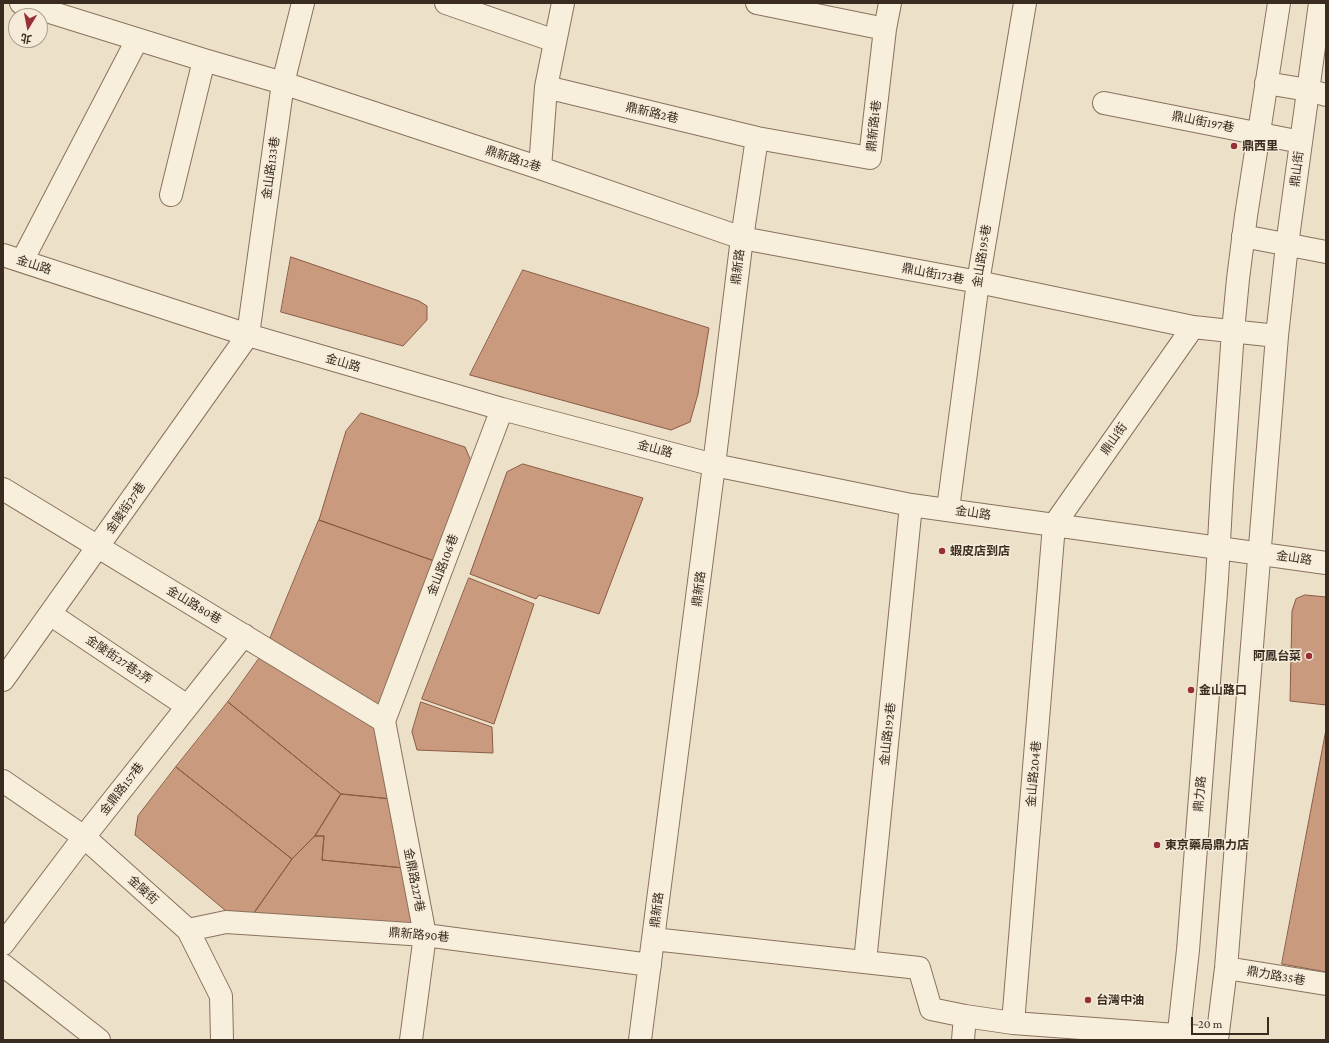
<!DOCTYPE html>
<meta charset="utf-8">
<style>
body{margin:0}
#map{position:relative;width:1329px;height:1043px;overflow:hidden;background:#ede0c8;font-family:"Crimson Pro","Noto Sans TC",serif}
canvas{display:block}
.frame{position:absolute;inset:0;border:4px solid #3a2b21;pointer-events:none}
.north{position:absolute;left:8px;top:8px;width:40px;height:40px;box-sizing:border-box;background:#f5ebd8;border:1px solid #aa9e8f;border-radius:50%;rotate:190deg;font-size:11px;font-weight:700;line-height:16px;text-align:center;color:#3a2b21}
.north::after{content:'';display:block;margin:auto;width:14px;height:18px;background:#972f36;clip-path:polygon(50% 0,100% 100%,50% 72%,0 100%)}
.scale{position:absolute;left:1191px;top:1017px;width:78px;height:18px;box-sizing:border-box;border:2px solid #3a2b21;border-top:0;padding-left:5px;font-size:12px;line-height:14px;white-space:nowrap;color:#3a2b21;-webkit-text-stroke:3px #f5ebd8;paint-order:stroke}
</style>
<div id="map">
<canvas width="1329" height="1043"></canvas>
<div class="frame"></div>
<div class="north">北</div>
<div class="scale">20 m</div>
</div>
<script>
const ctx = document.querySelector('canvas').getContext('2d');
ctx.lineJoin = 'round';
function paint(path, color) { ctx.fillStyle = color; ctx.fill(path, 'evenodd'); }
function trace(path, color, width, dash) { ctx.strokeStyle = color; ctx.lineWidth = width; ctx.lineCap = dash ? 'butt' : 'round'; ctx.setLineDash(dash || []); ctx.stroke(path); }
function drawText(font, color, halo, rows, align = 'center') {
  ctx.font = font + ' "Crimson Pro","Noto Sans TC",serif'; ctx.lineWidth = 3; ctx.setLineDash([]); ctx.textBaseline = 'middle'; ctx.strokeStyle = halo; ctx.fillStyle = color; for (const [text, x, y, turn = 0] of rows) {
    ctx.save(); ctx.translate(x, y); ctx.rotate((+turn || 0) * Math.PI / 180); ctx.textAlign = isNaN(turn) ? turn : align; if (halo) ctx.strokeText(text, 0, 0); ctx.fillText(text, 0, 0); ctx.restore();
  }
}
const building = new Path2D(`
 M291,257L419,301L427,306V320L403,346L281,312Z
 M523,270L709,328L698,394L690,422L671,430L470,375Z
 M361,413L465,447L474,468L437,562L319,520L346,431Z
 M523,464L643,498L599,614L539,595L536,599L470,574L507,472Z
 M319,520L437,562L390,689L378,705L270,639Z
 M469,578L534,604L494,724L422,699Z
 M1305,595L1326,597V705L1290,701L1292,611L1296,599Z
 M261,656L380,730L392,799L341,794L228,702Z
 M228,702L341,794L315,836L292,859L176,767Z
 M421,702L492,727L493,753L417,750L412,732Z
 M1326,730V972L1282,964Z
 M176,767L292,859L251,917L226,911L135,835L138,816Z
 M341,794L392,799L404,868L322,860L324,836H315Z
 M315,836H324L322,860L404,868L415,918L406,927L251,917L292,859Z`);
const minor = new Path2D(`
 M21,3L204,60L283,83L540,168L742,238L978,282L1193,327
 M446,3L555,41
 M757,3L885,29
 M1266,83L1308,90L1326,95
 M546,87L757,138L870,158L885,29L890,3
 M1104,103L1301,142
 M540,168L546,87L563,3
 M171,195L204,60
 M1243,236L1326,252
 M3,255L248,335L502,409L714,465L911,505L1326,563
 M22,261L137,40
 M3,489L384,721
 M948,509L978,282L1025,3
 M50,614L187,706
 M3,680L248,335L283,83L303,3
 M384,721L502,409
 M384,721L425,935L411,1040
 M3,781L84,837L188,930L221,996L222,1040
 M188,930L226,922L425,935L650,965
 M653,939L919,968L931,1009L965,1016L1013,1023L1217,1038
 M3,944L84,837L244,635
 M865,962L911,505
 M3,965L99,1040
 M1226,968L1326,984
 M1013,1023L1054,525L1193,327L1277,336
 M640,1040L714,465L742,238L757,138
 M963,1040L965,1016
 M1178,1040L1188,950L1217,579L1222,487L1233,331L1238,279L1246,216L1279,3
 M1217,1040L1226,968L1277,336L1287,245L1320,3`);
const markers = [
 [1234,146,4,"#972f36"],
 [942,551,4,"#972f36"],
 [1309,656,4,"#972f36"],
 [1191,690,4,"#972f36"],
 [1157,845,4,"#972f36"],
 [1088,1000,4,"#972f36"]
];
const streetNames = [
 ["鼎新路2巷",652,113,13],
 ["鼎山街197巷",1203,122,11],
 ["鼎新路1巷",874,126,-84],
 ["鼎新路12巷",513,159,18],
 ["金山路133巷",271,168,-82],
 ["鼎山街",1297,169,-83],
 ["金山路195巷",982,256,-81],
 ["金山路",34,265,18],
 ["鼎新路",738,267,-83],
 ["鼎山街173巷",933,274,11],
 ["金山路",343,363,16],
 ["鼎山街",1114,439,-55],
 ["金山路",655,449,15],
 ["金陵街27巷",126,508,-55],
 ["金山路",973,513,8],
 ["金山路",1294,558,8],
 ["金山路106巷",443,565,-69],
 ["鼎新路",699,589,-83],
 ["金山路80巷",194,605,31],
 ["金陵街27巷2弄",119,660,34],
 ["金山路192巷",888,734,-84],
 ["金山路204巷",1034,774,-85],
 ["金鼎路157巷",122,789,-52],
 ["鼎力路",1200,794,-85],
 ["金鼎路227巷",414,880,79],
 ["金陵街",143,890,42],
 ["鼎新路",657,910,-83],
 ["鼎新路90巷",419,935,5],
 ["鼎力路35巷",1276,976,10]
];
const poiNames = [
 ["鼎西里",1242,146],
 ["蝦皮店到店",950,551],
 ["阿鳳台菜",1301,656,"right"],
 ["金山路口",1199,690],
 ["東京藥局鼎力店",1165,845],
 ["台灣中油",1096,1000]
];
paint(building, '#ca9a7f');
trace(building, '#885b44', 1);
trace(minor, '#89725d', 24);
trace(minor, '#f8eedc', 22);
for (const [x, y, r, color] of markers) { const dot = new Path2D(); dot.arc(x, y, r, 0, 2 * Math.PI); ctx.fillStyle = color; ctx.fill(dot); trace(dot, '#f5ebd8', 1.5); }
drawText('12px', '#3a2b21', '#f5ebd8', streetNames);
drawText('bold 12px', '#3a2b21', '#f5ebd8', poiNames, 'left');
</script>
